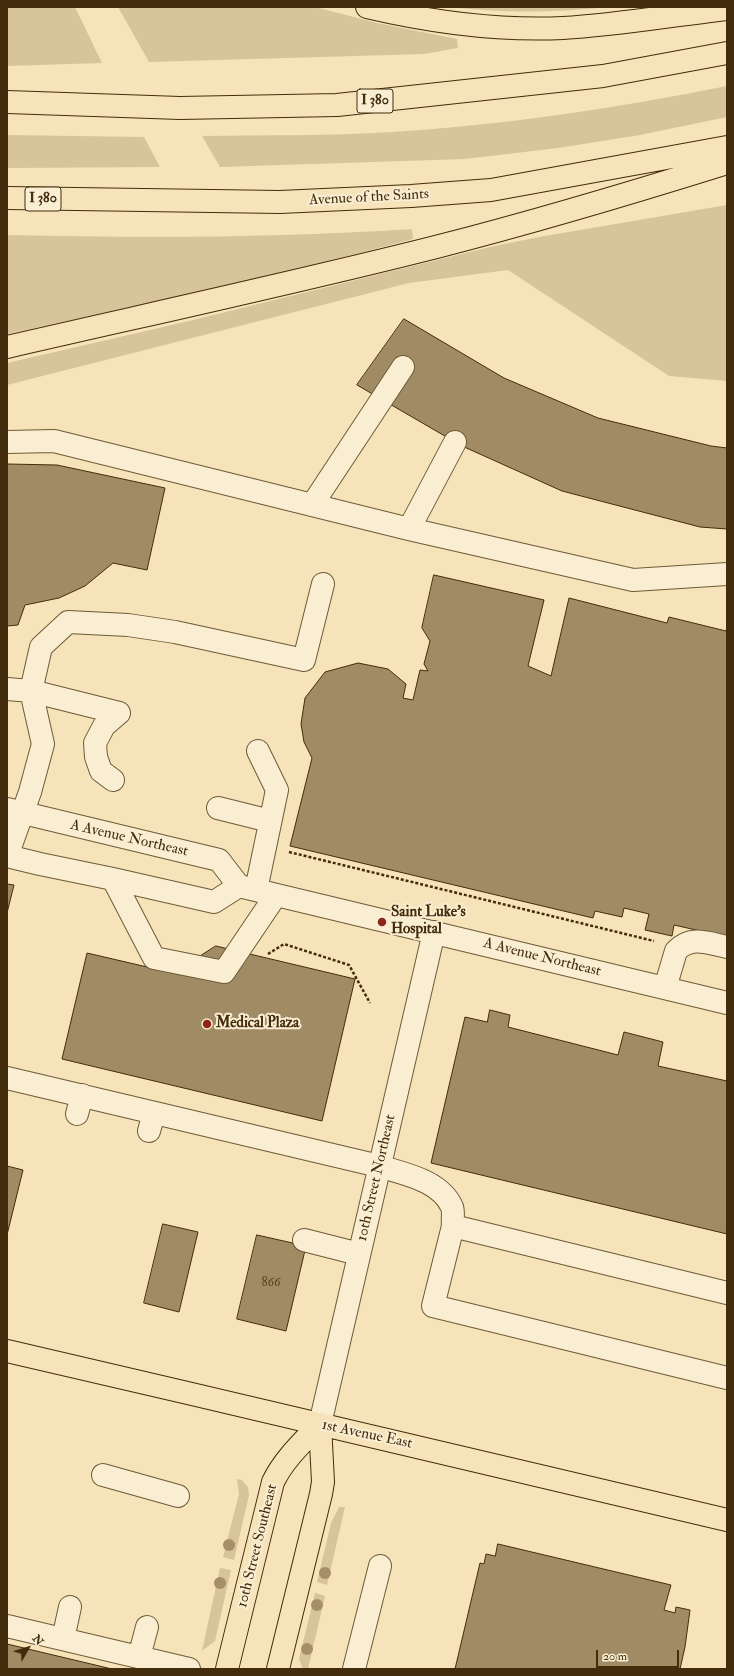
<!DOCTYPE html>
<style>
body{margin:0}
#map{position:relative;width:734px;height:1676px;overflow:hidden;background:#f6e3b9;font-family:"IM FELL Double Pica",serif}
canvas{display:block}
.frame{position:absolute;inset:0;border:8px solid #422c0b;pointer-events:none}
.north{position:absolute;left:8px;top:1628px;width:40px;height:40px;-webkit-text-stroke:3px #f9edd2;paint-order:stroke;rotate:51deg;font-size:11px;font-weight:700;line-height:16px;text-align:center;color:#422c0b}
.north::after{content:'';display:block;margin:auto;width:14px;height:18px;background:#422c0b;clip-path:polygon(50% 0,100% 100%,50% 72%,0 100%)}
.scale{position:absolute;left:596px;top:1650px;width:83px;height:18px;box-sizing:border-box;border:2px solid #422c0b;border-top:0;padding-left:5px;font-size:12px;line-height:14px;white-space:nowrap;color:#422c0b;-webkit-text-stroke:3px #f9edd2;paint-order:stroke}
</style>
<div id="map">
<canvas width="734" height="1676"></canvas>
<div class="frame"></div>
<div class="north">N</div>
<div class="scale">20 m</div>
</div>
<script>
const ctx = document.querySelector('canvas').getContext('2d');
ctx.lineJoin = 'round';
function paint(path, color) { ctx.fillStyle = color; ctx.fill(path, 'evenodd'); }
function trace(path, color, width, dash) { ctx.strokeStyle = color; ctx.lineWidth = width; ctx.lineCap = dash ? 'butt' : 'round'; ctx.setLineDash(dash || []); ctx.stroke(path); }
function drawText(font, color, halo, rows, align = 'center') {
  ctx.font = font + ' "IM FELL Double Pica",serif'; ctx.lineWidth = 4; ctx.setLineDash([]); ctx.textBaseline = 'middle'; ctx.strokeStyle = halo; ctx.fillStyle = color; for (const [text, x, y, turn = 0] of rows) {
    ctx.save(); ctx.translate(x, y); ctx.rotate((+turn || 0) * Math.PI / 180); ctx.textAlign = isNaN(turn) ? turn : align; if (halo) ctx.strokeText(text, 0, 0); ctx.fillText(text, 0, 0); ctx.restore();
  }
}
const green = new Path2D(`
 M7,7H75L102,63L7,66Z
 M118,7H315L377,23L457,39L458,48L424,54L149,62Z
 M450,7H607C554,13 502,13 450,7Z
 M727,86V117L640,135L558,148L465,159L220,167L202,136C265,135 329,136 392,132C503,125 618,108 727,86Z
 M7,135L144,137L160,167L7,168Z
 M727,205V381L669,376L508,270L409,283L7,385V363L189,321L490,247L539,237Z
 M412,229L413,239C279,275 143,305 7,334V235C142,238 277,238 412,229Z
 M237,1479L242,1480L248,1487L249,1495L234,1560L223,1557L239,1494Z
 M339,1507H345L327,1585L317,1582L331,1523Z
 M220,1568L231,1570L215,1641L202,1651Z
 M315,1593L325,1596L308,1669H303L299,1659Z`);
const building = new Path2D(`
 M404,319L504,378L598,418L711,446L727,448V529L700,527L562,491L462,446L357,385Z
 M7,464L57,465L165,488L147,570L113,563L85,586L59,598L25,605L18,625L7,626Z
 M434,575L544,600L528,666L551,676L569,598L667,623L669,617L726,631L727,627V937L674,925L672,936L645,930L649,914L624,908L622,917L595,911L593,918L290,846L312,758L304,742L301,724L305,698L325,672L358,663L388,669L406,684L403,698L413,700L420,670L428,671L424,664L430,641L422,628Z
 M7,884L14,885L7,913Z
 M216,946L355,979L322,1121L62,1059L87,953L173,973Z
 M490,1010L510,1015L508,1027L618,1055L624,1032L663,1042L658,1066L727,1081V1234L431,1163L465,1017L487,1022Z
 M7,1166L23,1170L7,1235Z
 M163,1224L198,1232L179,1312L144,1303Z
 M257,1235L306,1246L286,1331L237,1319Z
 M498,1544L671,1585L664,1610L675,1613L676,1607L690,1610L685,1647L680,1669H455L480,1563L484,1564L486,1554L495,1556Z
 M7,1644L112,1669H7Z`);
const path = new Path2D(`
 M289,852L654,941
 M268,954L284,944L349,965L370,1003`);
const minor = new Path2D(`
 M7,442L54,441L409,529L633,580L727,574
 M312,505L403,367
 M409,529L455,442
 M7,689L31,691L119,713
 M113,780L101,771L96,757L95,743L104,726L119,713
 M218,808L270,821
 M7,809L219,860L239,886L727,1003
 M7,856L30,792L43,744L31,691L41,647L68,622L128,625L175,632L304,660L323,584
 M7,856L40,864L113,879L214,902L239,886
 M113,879L154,958L224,972L276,895
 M256,890L277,790L258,751
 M665,988L676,951C691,935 708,943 727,947
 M7,1078L379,1166C404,1174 440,1180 452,1207C454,1212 452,1220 453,1226
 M77,1114L82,1095
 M149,1131L154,1113
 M304,1240L359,1254
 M727,1293L453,1226L433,1306L727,1378
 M320,1424L434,932
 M103,1475L178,1496
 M7,1626L189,1669
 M63,1639L70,1607
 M139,1657L147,1627
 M354,1669L380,1566`);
const major = new Path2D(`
 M7,1351C247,1407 487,1462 727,1520
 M227,1669L273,1482C284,1459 303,1442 320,1424
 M278,1669L321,1494L323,1482L320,1424`);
const highway = new Path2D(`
 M367,7C431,22 497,31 563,28C618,25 673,15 727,9
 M7,102L180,108L337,105L603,76L727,53
 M7,198L280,202L411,196L491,190L727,147
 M7,347C150,314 294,283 436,247C534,222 631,193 727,163`);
const trees = [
 [229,1545],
 [325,1573],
 [220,1583],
 [317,1605],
 [307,1649]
];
const markers = [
 [382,922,5,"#8f2418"],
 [207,1024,5,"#8f2418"]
];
const numberNames = [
 ["866",271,1283]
];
const shields = [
 [375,101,36],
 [43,199,36]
];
const shieldNames = [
 ["I 380",375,101],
 ["I 380",43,199]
];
const streetNames = [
 ["Avenue of the Saints",369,198,-3],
 ["A Avenue Northeast",129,839,13],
 ["A Avenue Northeast",542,958,14],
 ["10th Street Northeast",377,1178,-77],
 ["1st Avenue East",367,1435,12],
 ["10th Street Southeast",258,1546,-76]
];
const poiNames = [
 ["Saint Luke's",391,913],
 ["Hospital",391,930],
 ["Medical Plaza",216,1024]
];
paint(green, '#d7c49b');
paint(building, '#a08b65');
trace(building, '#422c0b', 1);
trace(minor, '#6f5a36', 24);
trace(major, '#422c0b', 24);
trace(highway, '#422c0b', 24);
trace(path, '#422c0b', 2.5, [3, 2]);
trace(minor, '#f9edd2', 22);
trace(major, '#f6e3b9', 22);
trace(highway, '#f6e3b9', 22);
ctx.fillStyle = '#a48f69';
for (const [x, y] of trees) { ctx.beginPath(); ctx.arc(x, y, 6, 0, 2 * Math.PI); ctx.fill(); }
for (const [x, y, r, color] of markers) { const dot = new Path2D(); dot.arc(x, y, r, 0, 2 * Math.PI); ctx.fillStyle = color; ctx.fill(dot); trace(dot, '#f9edd2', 1.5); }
drawText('13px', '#5a4422', null, numberNames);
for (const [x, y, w] of shields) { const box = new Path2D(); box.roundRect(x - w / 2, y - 12, w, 24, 3); ctx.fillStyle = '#f9edd2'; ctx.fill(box); trace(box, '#422c0b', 1); }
drawText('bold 14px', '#422c0b', null, shieldNames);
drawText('15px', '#422c0b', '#f9edd2', streetNames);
drawText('bold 15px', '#422c0b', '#f9edd2', poiNames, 'left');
</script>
